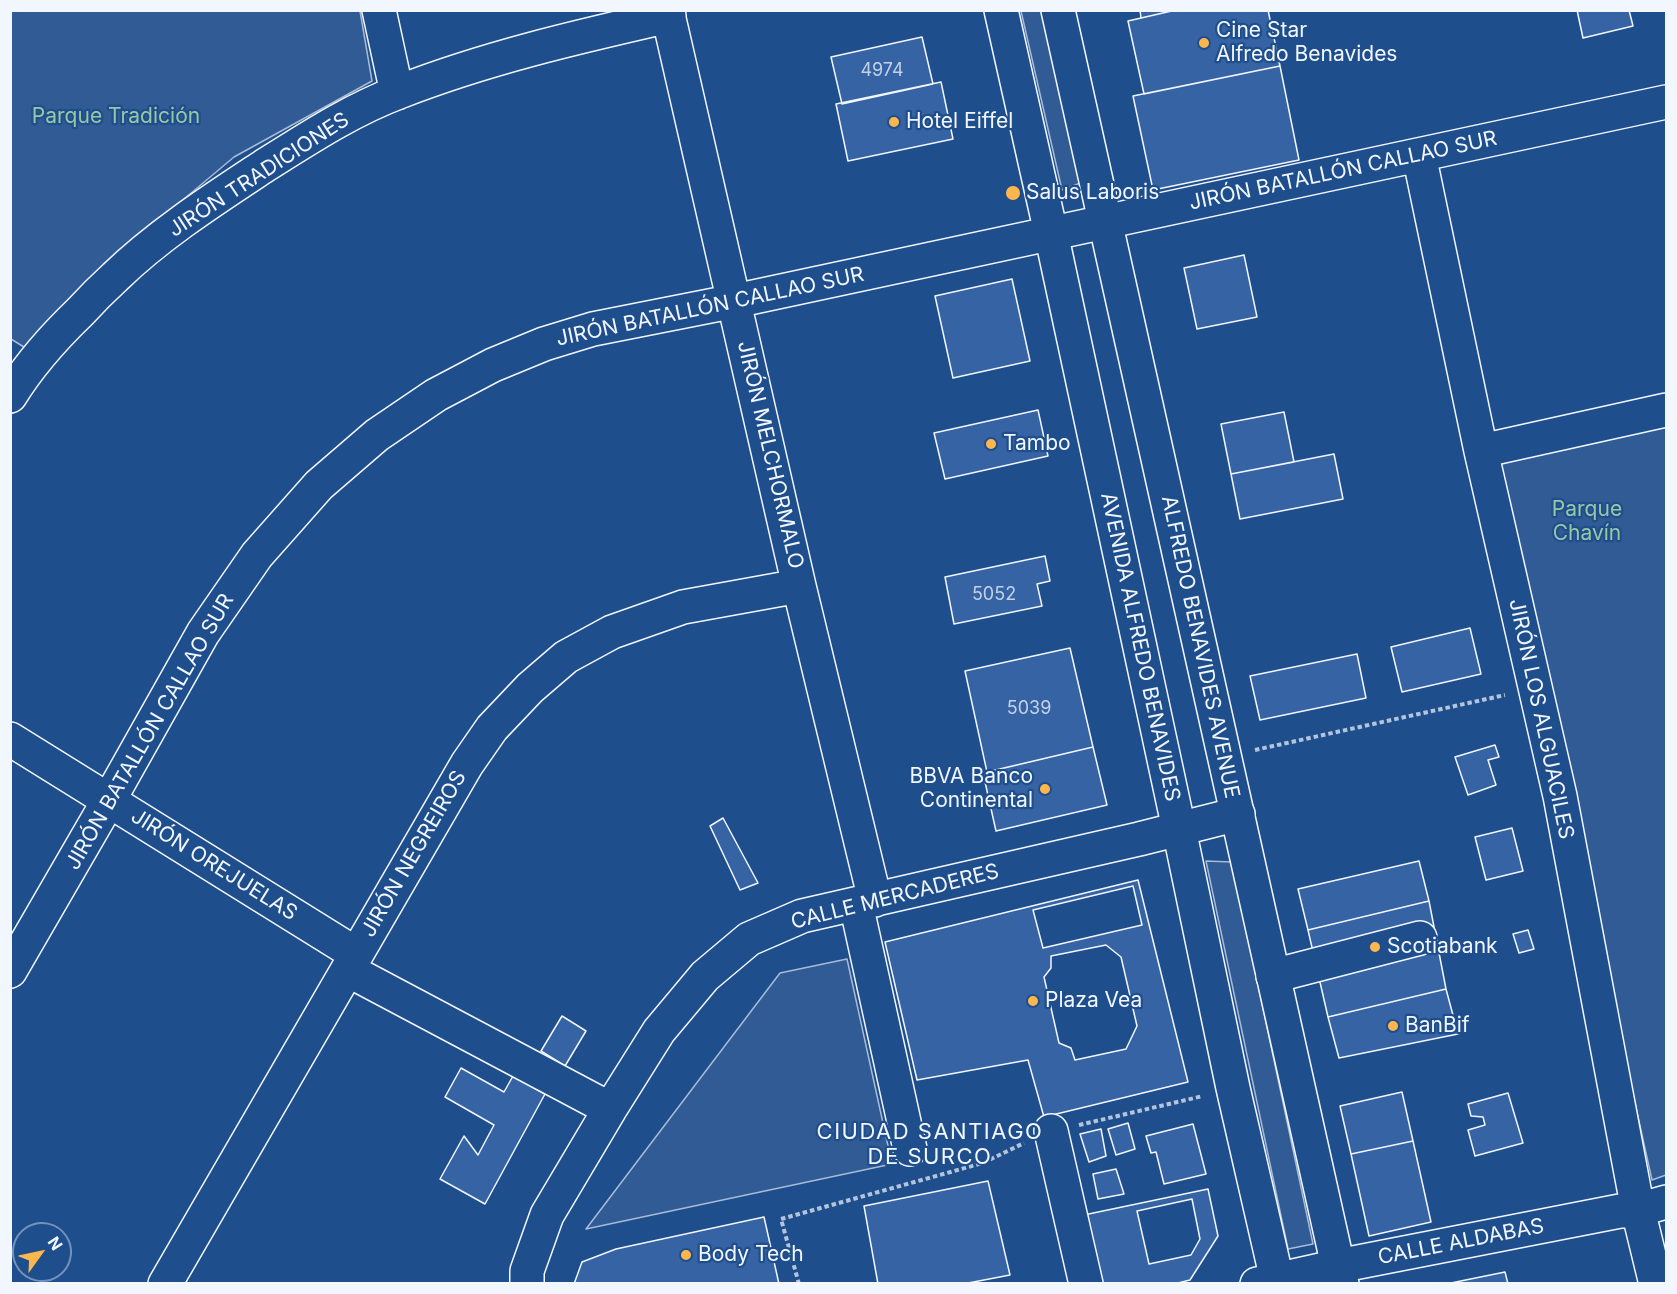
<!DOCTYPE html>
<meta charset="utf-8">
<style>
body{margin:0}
#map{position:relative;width:1677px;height:1294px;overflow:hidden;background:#1f4e8c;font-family:Inter,sans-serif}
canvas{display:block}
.frame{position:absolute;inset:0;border:12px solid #f2f6ff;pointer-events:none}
.north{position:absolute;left:12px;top:1222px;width:60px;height:60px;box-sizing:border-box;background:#1f4e8c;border:2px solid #7391ba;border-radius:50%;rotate:57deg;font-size:16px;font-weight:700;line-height:24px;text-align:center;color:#f2f6ff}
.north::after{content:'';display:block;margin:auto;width:21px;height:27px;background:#ffb74d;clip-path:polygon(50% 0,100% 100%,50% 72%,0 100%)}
</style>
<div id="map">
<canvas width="1677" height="1294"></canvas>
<div class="frame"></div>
<div class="north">N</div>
</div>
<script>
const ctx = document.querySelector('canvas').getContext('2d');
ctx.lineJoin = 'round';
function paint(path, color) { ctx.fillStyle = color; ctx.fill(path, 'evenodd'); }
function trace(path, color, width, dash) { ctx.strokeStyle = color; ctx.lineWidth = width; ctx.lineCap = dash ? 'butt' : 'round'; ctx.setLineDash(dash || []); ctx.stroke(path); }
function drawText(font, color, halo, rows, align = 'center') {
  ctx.font = font + ' Inter,sans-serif'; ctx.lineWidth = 4.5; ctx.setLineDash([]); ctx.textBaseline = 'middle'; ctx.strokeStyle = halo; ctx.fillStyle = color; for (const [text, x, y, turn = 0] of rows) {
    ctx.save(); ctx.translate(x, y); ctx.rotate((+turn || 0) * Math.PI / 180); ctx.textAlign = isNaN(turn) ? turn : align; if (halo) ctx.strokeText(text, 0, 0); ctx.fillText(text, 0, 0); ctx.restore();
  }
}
const built = new Path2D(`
 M11,11H360L372,81L234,157L121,252L32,352L11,339Z
 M1021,11H1045L1083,182L1062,190Z
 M1666,423V1175L1652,1180L1493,463Z
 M1206,861L1232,862L1313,1244L1288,1249Z
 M847,959L892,1164L586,1229L780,973Z`);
const building = new Path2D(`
 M1140,10H1176L1141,18Z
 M1176,10H1268L1280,66L1144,94L1128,21Z
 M1577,10H1629L1633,26L1583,38Z
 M922,37L933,84L842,104L831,57Z
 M1280,66L1299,160L1153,190L1133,96Z
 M941,82L953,139L848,161L836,104Z
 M1244,255L1257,317L1197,329L1184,268Z
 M1012,279L1030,361L953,378L935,296Z
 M1038,410L1048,456L945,479L934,433Z
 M1284,412L1294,462L1231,474L1221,424Z
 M1334,454L1343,499L1240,519L1231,474Z
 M1045,556L1050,581L1037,584L1042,606L954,624L945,577Z
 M1470,628L1481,674L1402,692L1391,647Z
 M1070,648L1093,747L987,772L965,671Z
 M1357,654L1366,698L1260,720L1250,676Z
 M1495,745L1499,757L1488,760L1496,785L1468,795L1455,757Z
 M1093,747L1107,805L996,831L983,773Z
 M723,818L758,883L740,890L710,826Z
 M1512,828L1523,871L1486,880L1475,837Z
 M1419,861L1429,901L1308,930L1298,889Z
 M1138,880L1188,1082L1044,1117L1028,1060L917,1080L885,942Z
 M1133,886L1142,925L1043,948L1033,910Z
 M1429,901L1446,989L1328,1017L1308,930Z
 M1528,930L1534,949L1519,953L1513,934Z
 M1106,945L1121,957L1137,1026L1126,1049L1075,1060L1071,1048L1059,1043L1044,977L1051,968V956Z
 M1446,989L1458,1034L1339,1058L1328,1017Z
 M562,1016L586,1031L565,1066L541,1051Z
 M461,1068L504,1092L513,1076L545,1094L485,1204L440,1179L464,1136L478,1155L494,1125L445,1097Z
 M1402,1092L1413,1141L1351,1154L1340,1106Z
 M1508,1093L1523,1143L1475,1156L1468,1130L1485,1125L1483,1117L1471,1116L1468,1104Z
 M1128,1123L1135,1149L1116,1155L1108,1129Z
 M1193,1124L1206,1174L1164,1184L1156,1152L1151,1153L1146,1136Z
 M1101,1129L1106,1156L1089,1162L1080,1134Z
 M1413,1141L1431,1222L1369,1236L1351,1154Z
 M1116,1169L1124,1194L1098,1199L1093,1174Z
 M988,1181L1010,1275L963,1284H878L864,1206Z
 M1208,1189L1218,1236L1190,1280L1174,1284H1093L1079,1216Z
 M1192,1199L1200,1239L1191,1255L1149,1264L1137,1211Z
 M764,1217L779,1284H574L582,1262L616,1249Z
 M1505,1272L1508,1284H1446Z`);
const path = new Path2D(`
 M1255,750L1505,695
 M1079,1125L1203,1096
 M799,1284L781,1219L983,1163L1024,1143`);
const minor = new Path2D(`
 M379,10L397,93
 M667,10L799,586L875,900
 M1419,155L1481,451L1560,796L1638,1210L1656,1284
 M10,396C29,365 54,337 80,312C91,300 103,288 115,277C158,235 214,199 264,166C307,139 351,110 399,92C486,58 577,37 669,16
 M1481,451L1666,410
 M10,739L356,954
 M856,904L910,1149
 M348,970L610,1109
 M10,971L109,800L203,633L257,555L319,485L377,435L436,395L493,365L544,344L593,329L735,301L1666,102
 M1273,976L1420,938
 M1051,1131L1086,1284
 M165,1284L467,764L492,728L530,688L566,657L612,632L683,607L799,586
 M527,1284V1271L547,1215L610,1109L659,1031L705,976L749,939L802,916L1139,839L1238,814
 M1257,1284L1338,1266L1620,1211L1638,1210L1666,1202`);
const major = new Path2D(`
 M1001,10L1051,233L1179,829L1233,1088L1278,1284
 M1058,10L1342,1284`);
const markers = [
 [1204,43,6,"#ffb74d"],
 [894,122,6,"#ffb74d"],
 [1013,193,8,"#ffb74d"],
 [991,444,6,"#ffb74d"],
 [1045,789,6,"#ffb74d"],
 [1375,947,6,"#ffb74d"],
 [1033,1001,6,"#ffb74d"],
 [1393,1026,6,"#ffb74d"],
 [686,1255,6,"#ffb74d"]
];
const numberNames = [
 ["4974",882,71],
 ["5052",994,595],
 ["5039",1029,709]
];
const poiNames = [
 ["Cine Star",1216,31],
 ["Alfredo Benavides",1216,55],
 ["Hotel Eiffel",906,122],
 ["Salus Laboris",1026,193],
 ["Tambo",1003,444],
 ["BBVA Banco",1033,777,"right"],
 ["Continental",1033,801,"right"],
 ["Scotiabank",1387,947],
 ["Plaza Vea",1045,1001],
 ["BanBif",1405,1026],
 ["Body Tech",698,1255]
];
const parkNames = [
 ["Parque Tradición",116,117],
 ["Parque",1587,510],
 ["Chavín",1587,534]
];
const streetNames = [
 ["JIRÓN BATALLÓN CALLAO SUR",1343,171,-12],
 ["JIRÓN TRADICIONES",259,175,-33],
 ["JIRÓN BATALLÓN CALLAO SUR",710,307,-12],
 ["JIRÓN MELCHORMALO",770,455,77],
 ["AVENIDA ALFREDO BENAVIDES",1140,647,78],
 ["ALFREDO BENAVIDES AVENUE",1200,647,78],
 ["JIRÓN LOS ALGUACILES",1541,719,78],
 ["JIRÓN BATALLÓN CALLAO SUR",150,732,-60],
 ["JIRÓN NEGREIROS",414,854,-60],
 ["JIRÓN OREJUELAS",214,865,32],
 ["CALLE MERCADERES",895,897,-14],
 ["CALLE ALDABAS",1461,1242,-11]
];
const neighbourhoodNames = [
 ["CIUDAD SANTIAGO",930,1132],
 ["DE SURCO",930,1157]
];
paint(built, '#305b95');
trace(built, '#a8bbd7', 1.5);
paint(building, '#3563a3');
trace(building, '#f2f6ff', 1.5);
trace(minor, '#f2f6ff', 36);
trace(major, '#f2f6ff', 36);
trace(path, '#b3c4dc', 4, [4.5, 3]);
trace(minor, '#1f4e8c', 33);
trace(major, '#1f4e8c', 33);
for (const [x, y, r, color] of markers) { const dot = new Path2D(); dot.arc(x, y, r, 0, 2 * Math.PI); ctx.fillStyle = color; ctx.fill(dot); trace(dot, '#1f4e8c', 2); }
drawText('18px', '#c3d1e8', null, numberNames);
drawText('21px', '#f2f6ff', '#1f4e8c', poiNames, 'left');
drawText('21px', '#97c8a6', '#1f4e8c', parkNames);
drawText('21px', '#f2f6ff', '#1f4e8c', streetNames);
ctx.letterSpacing = '1.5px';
drawText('22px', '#f2f6ff', '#1f4e8c', neighbourhoodNames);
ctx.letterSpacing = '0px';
</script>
